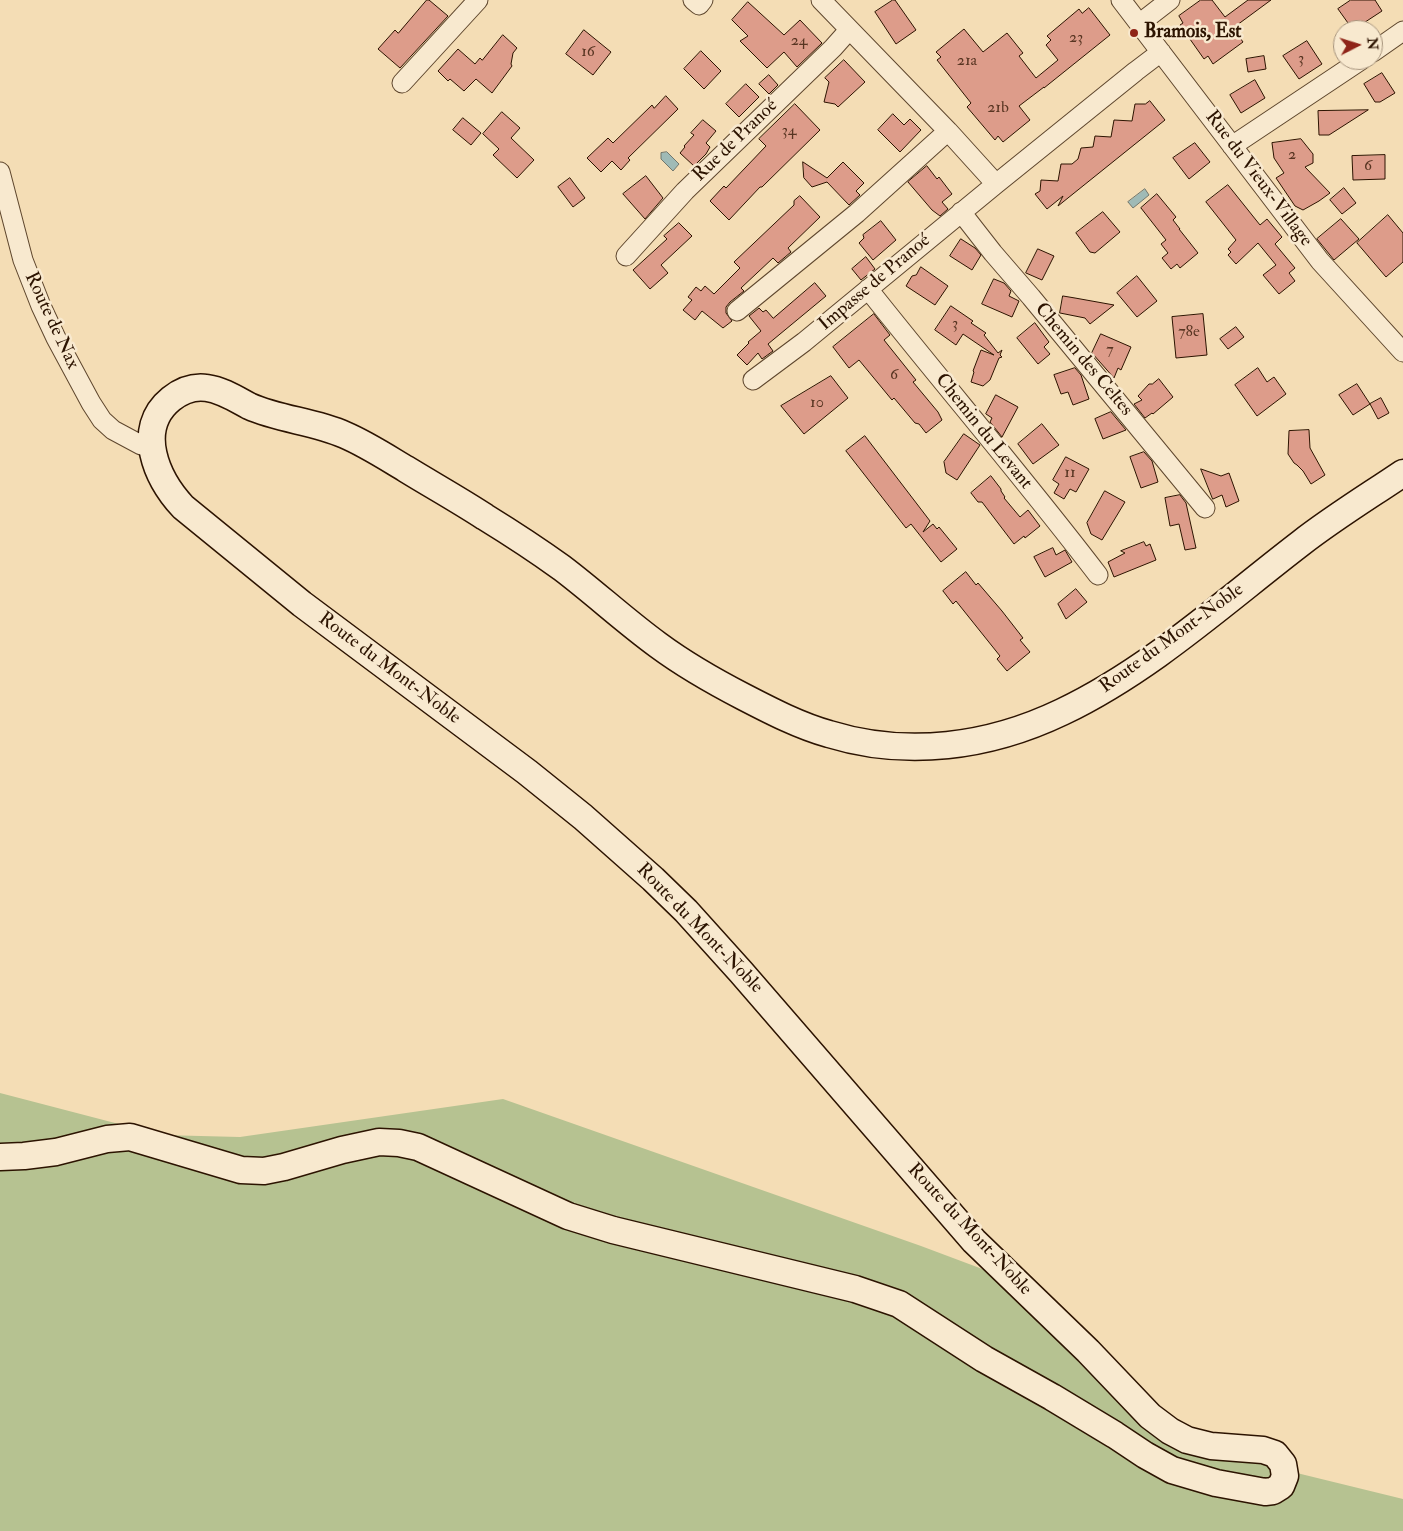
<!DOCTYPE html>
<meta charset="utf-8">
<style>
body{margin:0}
#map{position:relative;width:1403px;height:1531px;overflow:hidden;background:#f4ddb5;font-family:"IM FELL Double Pica",serif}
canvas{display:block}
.north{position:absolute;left:1333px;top:20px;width:50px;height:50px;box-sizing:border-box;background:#f8e9cf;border:1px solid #a6937c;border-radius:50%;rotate:85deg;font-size:14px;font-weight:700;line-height:20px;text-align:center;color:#2c1300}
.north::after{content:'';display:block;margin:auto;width:18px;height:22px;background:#8f2418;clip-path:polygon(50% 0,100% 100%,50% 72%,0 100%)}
</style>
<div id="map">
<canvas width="1403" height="1531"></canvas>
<div class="north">N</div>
</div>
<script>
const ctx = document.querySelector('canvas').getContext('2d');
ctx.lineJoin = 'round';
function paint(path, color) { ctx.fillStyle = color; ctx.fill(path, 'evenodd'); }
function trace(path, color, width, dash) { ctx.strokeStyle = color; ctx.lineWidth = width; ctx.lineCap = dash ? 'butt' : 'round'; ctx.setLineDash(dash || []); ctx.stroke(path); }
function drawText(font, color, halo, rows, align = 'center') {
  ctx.font = font + ' "IM FELL Double Pica",serif'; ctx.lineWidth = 5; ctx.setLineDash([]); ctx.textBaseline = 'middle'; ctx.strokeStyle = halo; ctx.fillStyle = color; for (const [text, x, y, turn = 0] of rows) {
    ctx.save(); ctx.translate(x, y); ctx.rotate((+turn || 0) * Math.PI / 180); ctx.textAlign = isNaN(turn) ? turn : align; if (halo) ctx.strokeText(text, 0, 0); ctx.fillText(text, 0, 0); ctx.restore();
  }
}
const green = new Path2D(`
 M0,1093L161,1135L240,1137L503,1099L921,1246L993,1273L1158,1439L1403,1499V1531H0Z`);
const water = new Path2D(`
 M667,152L679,164L673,171L661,159V153Z
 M1145,189L1149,195L1133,208L1128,202Z`);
const building = new Path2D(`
 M427,0H429L448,16L400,68L378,49L395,30L398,33Z
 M893,0H895L916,30L896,44L875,12Z
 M1201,0H1212L1225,17L1248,0H1271L1233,28L1243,42L1213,64L1208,56L1204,59L1180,25L1183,23L1179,16Z
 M1351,0H1375L1382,11L1353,30L1338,9Z
 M748,2L784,35L800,20L822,43L797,67L784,52L767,68L740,41L748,36L732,20Z
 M1089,8L1110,35L1044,88V87L1019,106L1030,120L1003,142L998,136L995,140L967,107L971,103L937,60L941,57L936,52L964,29L983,52L1007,33L1023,53L1019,56L1036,78L1058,60L1046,45L1051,40L1047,36L1079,9L1082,13Z
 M584,30L611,52L593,75L566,54Z
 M503,35L517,48L513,53L511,64L512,66L492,93L476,79L464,91L450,79L448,81L438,71L458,49L475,64L480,58L482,60Z
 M1307,41L1322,64L1299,79L1283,56Z
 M701,51L721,71L704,89L684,69Z
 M1264,56L1266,69L1248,72L1246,59Z
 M844,60L865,82L838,107L835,104L824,102L829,82L825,78Z
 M1382,73L1395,93L1380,102H1375L1364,84Z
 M769,75L778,85L769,94L759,84Z
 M1255,80L1265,98L1241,113L1230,95Z
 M746,84L759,97L739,117L726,104Z
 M666,96L678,109L628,158L630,160L621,170L612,161L601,172L587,158L608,138L613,143L652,105L654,108Z
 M1150,101L1165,120L1058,206L1063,196L1047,209L1035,194L1040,191L1041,180L1058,181L1061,164H1072L1078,159L1081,148L1093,147L1095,136L1111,137L1114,120L1132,121L1135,104H1145Z
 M795,104L820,130L762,187H760L729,220L710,201L724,186L726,188L766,146L759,139Z
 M1368,110L1329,135H1319L1318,111Z
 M502,112L520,128L511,138L534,160L517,178L493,155L499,149L483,134Z
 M893,114L904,125L910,119L921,130L900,152L878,130Z
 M463,118L481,133L471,145L453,130Z
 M703,120L716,131L706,143L710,147L706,154L694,166L680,153L685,147L684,146L694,135L691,133Z
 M1301,139L1313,154V163L1305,167L1330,193L1319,201L1303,210L1295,206L1276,178L1284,173L1274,158L1272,143Z
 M1195,143L1210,162L1189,179L1173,158Z
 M1385,155V179L1353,180L1352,156Z
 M803,162L827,178L843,162L864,183L856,191L860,195L849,205L827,182L812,187L804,178Z
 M927,166L937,179L939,177L952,194L942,202L948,209L940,216L932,210L908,182Z
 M646,176L663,198L645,219L623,194Z
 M570,178L585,198L573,207L558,187Z
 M1228,185L1260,225L1267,219L1282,237L1275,244L1295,268L1289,273L1295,281L1279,294L1263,275L1276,265L1258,243L1236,264L1228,255L1231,252L1228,249L1236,240L1206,202Z
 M1344,188L1356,203L1342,214L1330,200Z
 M1157,194L1176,217L1173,220L1180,229H1179L1198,253L1180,268L1177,264L1171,269L1162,258L1168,253L1161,244L1166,240L1141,208Z
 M800,196L820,217L788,248L791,252L778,263L773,258L741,288L744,291L730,302L726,307V313L732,321L723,328L702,311L695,320L683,310L692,300L688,297L696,287L701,291L705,286L714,294L740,268L734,262L794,205V201Z
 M1103,212L1120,232L1095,253L1090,252L1076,233Z
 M1388,215L1403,233V262L1386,277L1357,243Z
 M1341,219L1359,239L1334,260L1317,239Z
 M881,221L896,240L873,260L859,243L864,238L863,235Z
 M679,223L692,236L661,265L668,273L650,289L633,270L667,239L664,236Z
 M961,239L975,248L981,255L972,270L950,256Z
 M1038,249L1054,256L1042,280L1026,273Z
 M866,257L875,269L861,280L852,269Z
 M921,267L948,286L935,305L906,286L912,276L916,275Z
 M1137,276L1157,301L1137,317L1117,293Z
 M994,279L1004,283L1011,291L1009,296L1019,301L1012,317L982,304Z
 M815,283L826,296L768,344L773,351L762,359L758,353L747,365L737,355L749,343L748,342L761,331L749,316L759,308L763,312L766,310L773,318Z
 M1063,296L1075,298L1114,305L1090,324L1085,318L1060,313Z
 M951,306L973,321L971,323L986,333L984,335L998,353L1002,350L1000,355L1002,357L999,358L990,380L983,386L971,382L974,372L973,371L981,350L994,355L963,334L956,345L935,330Z
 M874,314L890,335L884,340L916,380L913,382L938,412L942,420L926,433L919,424L915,423L894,398L892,400L859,360L849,368L833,347Z
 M1203,314L1207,355L1176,358L1172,317Z
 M1035,323L1049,342L1044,347L1050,354L1038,364L1017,338Z
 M1236,327L1244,337L1228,349L1220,339Z
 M1101,334L1131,347L1121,370L1118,368L1114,378L1092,353Z
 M1075,368L1081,375L1089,399L1073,405L1068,392L1061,394L1054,375Z
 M1258,368L1267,382L1274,377L1286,394L1257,416L1235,385Z
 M831,376L848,398L804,434L781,406Z
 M1159,379L1173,397L1153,414L1152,413L1145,418L1134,404L1142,400L1138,396L1149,384H1152Z
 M1357,384L1370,404L1353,415L1339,395Z
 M996,395L1018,407L1002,437L990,422L992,418L986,414Z
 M1381,398L1389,413L1378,419L1370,404Z
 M1111,412L1126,430L1103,439L1095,419Z
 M1042,424L1059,445L1033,464L1018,444Z
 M1309,430L1310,448L1325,475L1311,484L1303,471L1297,465L1294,463L1288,454L1289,431Z
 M964,434L980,445L957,480L946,473L944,462Z
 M865,436L930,521L923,532L933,524L937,529L939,527L957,549L941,562L911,524L906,528L846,451Z
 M1144,452L1152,461L1158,482L1141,488L1130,457Z
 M1066,457L1089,469L1076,492L1070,489L1064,499L1054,493L1059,484L1053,480Z
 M1201,469L1221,476L1229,473L1239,501L1226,507L1222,495L1213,499Z
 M991,476L1001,489V491L1005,497L1004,498L1020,517L1028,510L1040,526L1025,538L1024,536L1014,544L982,502H978L971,493Z
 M1105,491L1125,502L1102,540L1091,534L1087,523Z
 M1180,495L1186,503L1196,548L1185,550L1179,524L1170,526L1165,498Z
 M1144,542L1146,546L1150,544L1156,560L1114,577L1108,562L1125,553L1121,551Z
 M1053,548L1056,555L1065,550L1072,562L1045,577L1034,557Z
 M966,572L976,585L978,583L1002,611L1023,638L1020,640L1030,652L1007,671L997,659L1000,656L956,601L953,604L943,591Z
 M1076,589L1087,602L1066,619L1058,604Z`);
const street = new Path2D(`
 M693,0L699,5L703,0
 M821,0L948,131L996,184
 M1121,0L1320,261L1403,352
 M1139,24L1170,0
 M1373,52L1403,31
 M402,83L478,0
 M1232,146L1361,60
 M0,172L23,260L41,306L56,338L91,403L102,420L113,430L141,445
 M961,212L993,253L1031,297L1205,508
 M626,256L685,191L833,48L849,30
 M868,289C944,385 1024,478 1098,575
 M737,311L857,213L948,131
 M753,380L804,342L996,184L1136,71L1161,52`);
const secondary = new Path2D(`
 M0,1157L24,1156L56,1152L107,1139L130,1137L241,1170L264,1171L284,1167L342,1150L379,1142L399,1143L418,1147L568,1216L613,1230L855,1289L899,1304L984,1359L1052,1397L1115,1435L1145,1455L1172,1470L1216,1483L1265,1492L1273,1491L1281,1486L1285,1476L1283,1464L1275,1454L1263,1450L1211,1446L1187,1440L1170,1431L1150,1416L1088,1351L974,1241L741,972L686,911L653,879L583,817L527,772L302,604L183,507C157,479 134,429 171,399C181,391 194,386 207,388C222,390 236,399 249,406C280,420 314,421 345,435C366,444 386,457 406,469C432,485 459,500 485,517C511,533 537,550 562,568C595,593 625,621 658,645C685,665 715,682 744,697C771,711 800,726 829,734C907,758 989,747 1062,712C1150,670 1224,602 1301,543C1333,518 1369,496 1403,473`);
const markers = [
 [1134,33,5,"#8f2418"]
];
const numberNames = [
 ["23",1076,39],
 ["24",799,42],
 ["16",588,53],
 ["3",1301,60],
 ["21a",967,62],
 ["21b",998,109],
 ["34",789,132],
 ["2",1292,156],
 ["6",1368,167],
 ["3",955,325],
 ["78e",1189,333],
 ["7",1110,351],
 ["6",894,376],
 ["10",817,404],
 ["11",1070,474]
];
const poiNames = [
 ["Bramois, Est",1144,33]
];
const streetNames = [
 ["Rue de Pranoé",736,141,-44],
 ["Rue du Vieux-Village",1258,179,53],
 ["Impasse de Pranoé",875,283,-40],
 ["Route de Nax",51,321,65],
 ["Chemin des Celtes",1083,360,50],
 ["Chemin du Levant",983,432,51],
 ["Route du Mont-Noble",1172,639,-36],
 ["Route du Mont-Noble",389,669,37],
 ["Route du Mont-Noble",699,929,46],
 ["Route du Mont-Noble",969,1230,47]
];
paint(green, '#b6c291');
paint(water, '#9fbab6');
trace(water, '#71776d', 1);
paint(building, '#dd9c8a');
trace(building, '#2c1300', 1);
trace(street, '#5e462d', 21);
trace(secondary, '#2c1300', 29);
trace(street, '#f8e9cf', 19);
trace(secondary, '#f8e9cf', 26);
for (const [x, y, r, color] of markers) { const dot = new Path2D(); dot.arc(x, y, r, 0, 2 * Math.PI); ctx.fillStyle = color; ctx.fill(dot); trace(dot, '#f8e9cf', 2); }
drawText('16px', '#583522', null, numberNames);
drawText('bold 19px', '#2c1300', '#f8e9cf', poiNames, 'left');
drawText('19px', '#2c1300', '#f8e9cf', streetNames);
</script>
